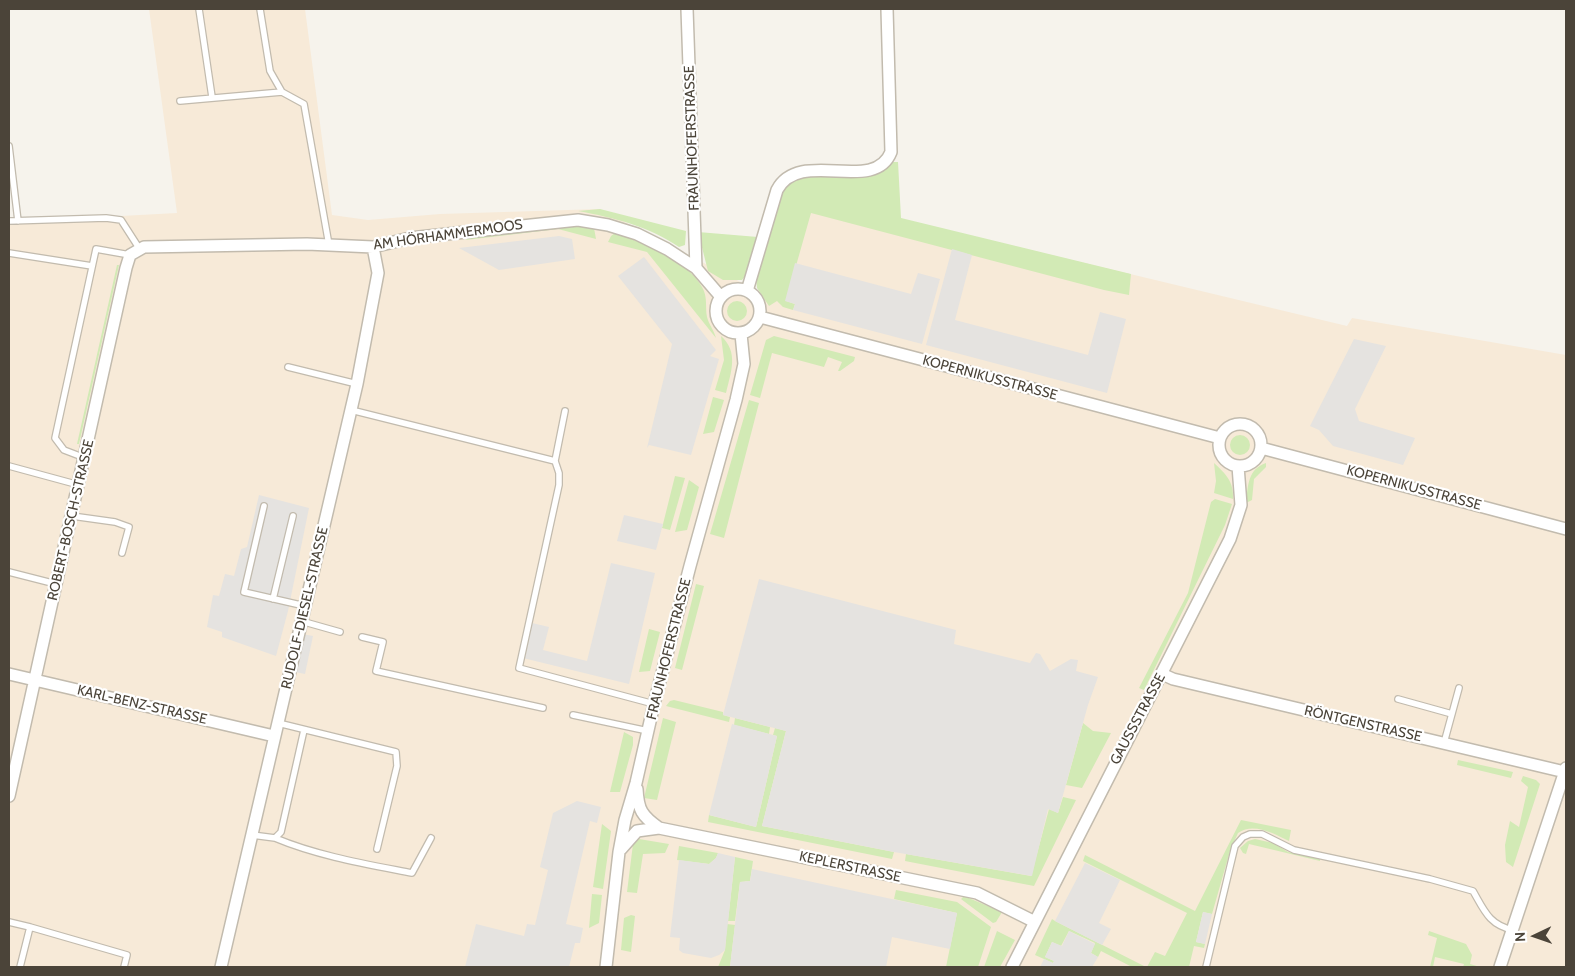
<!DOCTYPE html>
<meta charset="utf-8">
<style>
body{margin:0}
#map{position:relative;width:1575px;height:976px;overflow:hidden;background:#f6f3ec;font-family:Cabin,sans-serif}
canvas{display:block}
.frame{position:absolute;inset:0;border:10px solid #4b4439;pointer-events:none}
.north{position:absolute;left:1510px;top:911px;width:50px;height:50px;-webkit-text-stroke:4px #fff;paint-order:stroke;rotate:267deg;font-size:14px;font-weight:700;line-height:20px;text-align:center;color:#4b4439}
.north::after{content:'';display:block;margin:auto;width:18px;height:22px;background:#4b4439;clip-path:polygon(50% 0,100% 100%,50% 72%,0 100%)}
</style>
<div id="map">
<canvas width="1575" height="976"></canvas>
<div class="frame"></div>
<div class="north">N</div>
</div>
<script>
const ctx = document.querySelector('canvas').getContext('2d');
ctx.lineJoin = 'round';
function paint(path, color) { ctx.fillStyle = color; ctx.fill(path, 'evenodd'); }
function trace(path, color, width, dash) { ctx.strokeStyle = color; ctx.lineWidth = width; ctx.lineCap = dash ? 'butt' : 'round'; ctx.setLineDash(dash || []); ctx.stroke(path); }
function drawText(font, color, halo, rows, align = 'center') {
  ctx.font = font + ' Cabin,sans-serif'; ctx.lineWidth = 4.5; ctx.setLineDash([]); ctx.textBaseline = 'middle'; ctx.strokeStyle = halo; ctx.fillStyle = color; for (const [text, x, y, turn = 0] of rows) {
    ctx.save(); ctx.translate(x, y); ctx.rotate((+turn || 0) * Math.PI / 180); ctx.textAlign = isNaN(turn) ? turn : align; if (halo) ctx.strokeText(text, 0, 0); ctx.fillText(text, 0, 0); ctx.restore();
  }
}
const commercial = new Path2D(`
 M149,9H305L332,215L368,220L440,214L600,209L777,301L805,196L1347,326L1352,318L1566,355V967H9V222L177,213Z`);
const green = new Path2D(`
 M892,162H898L901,218L1131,274L1129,295L1104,290L811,213L786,301L795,304L793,310L783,307L777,301L769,306L757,288L756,278L785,186L799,177L872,174L882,171Z
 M600,209L686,231L685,245L679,247C648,226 615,218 578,211Z
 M571,225L594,228L596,239L558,229L466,240L469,236Z
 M698,232L758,237L747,274L742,280H723L708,271Z
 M615,233C643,243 687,260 702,287C708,297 705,307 707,317C709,325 714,330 716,338L647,252L608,242L611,236Z
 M117,265H119L79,444H77Z
 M727 311a10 10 0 1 1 20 0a10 10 0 1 1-20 0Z
 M721,336C739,352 731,372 726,393L715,390L724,360Z
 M774,336L855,357L854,361L840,371H838L842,362L828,357L824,367L772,353L760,398L750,395L766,340Z
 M713,397L724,400L714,432L703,434Z
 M749,400L759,403L724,538L710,534Z
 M1230 445a10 10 0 1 1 20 0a10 10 0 1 1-20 0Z
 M1214,463C1226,474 1234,482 1233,499L1214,493L1216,481Z
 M1266,463V467L1254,479L1252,500L1246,503C1248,485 1248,469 1266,463Z
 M675,476L685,478L670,530L662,528Z
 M689,480L699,487L687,530L675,532Z
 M1215,499L1232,504L1225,525L1144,690L1139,688L1188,593L1211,502Z
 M696,584L704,586L682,670L675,668Z
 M649,629L660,632L650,671L639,672Z
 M674,700L723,712V715L730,717L729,722L666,706L670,701Z
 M663,718L676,722L657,800L644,798Z
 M735,718L770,727L769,734L734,725Z
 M1083,723L1093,731L1111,733L1082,788L1066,785Z
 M775,728L786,731L762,826L894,852L892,859L708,822L709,815L756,827L777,736L773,735Z
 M624,732L633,737V745L620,792H610Z
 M1458,760L1513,772L1511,778L1457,765Z
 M1523,776L1536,780L1540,784L1513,867L1506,862L1505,845L1510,821L1519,827L1528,787L1521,781Z
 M1063,797L1076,800L1034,886L905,861L906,854L1031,876L1049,809L1058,813Z
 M1241,820L1291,830L1289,841C1274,834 1254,822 1238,833L1230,851L1212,914L1203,912L1196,942L1205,944L1204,948L1194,946L1189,967H1147L1155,952L1165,956L1187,913L1083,861L1085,855L1195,911Z
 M602,824L611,831L603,889L593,887Z
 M639,839L669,844L665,853L643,854L637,893L627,892L633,844Z
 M1255,839L1273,843L1288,852L1320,859V861L1249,844L1246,854L1243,853L1240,848L1248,841Z
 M679,846L718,853L716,858L709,864L677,860Z
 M735,857L753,861L750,881L740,882L735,921H728Z
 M896,890L957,902L991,927L978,967H946L957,913L894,899Z
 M592,894L602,895L599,923L589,928Z
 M964,896L1002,912L996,922L993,923L961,899Z
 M631,915L635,916L631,952L621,950L624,918Z
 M1052,919L1055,921L1146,967H1132L1101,951L1098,957L1091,953L1095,943L1069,931L1061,946L1052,942L1045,957L1054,961L1053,963L1035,955Z
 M727,924L735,925L730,967H718L725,950Z
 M997,931L1015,940L1000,967H984Z
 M1429,931L1466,944L1472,955L1470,964L1480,967H1463L1464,964L1435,957L1433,967H1430L1437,938L1428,935Z`);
const parking = new Path2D(`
 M559,236L572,239L575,259L499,270L459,248Z
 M952,249L972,255L955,320L1088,355L1100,312L1126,319L1107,393L926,345Z
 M644,257L716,350L710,356L719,359L691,455L649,445L647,448L672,344L618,276Z
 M795,263L911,294L918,273L940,279L922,344L793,310L795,304L785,301Z
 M1354,339L1386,346L1355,409L1359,421L1415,438L1403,465L1333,446L1319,430L1310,426Z
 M259,495L309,508L288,611L276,656L222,637V632L207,627L213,595L219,596L225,574L234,576L241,549L247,547Z
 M624,515L663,524L656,550L617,541Z
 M611,563L655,573L629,684L523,658L532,623L549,627L543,650L587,661Z
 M759,579L956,630L954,644L1030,663L1036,653L1040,654L1050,671L1071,659L1078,660L1076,671L1098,677L1088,705L1058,813L1048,809L1032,876L894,852L762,826L786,731L723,715Z
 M302,634L313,636L305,674L295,672Z
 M732,724L777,736L756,827L709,815Z
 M577,801L601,807L597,823L590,821L566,924L583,928L580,943H575L569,967H465L476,924L524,936L527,924L535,925L548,870L540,867L553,813Z
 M718,853L735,857L725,950L719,955L711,958L683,953L679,950L680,938L670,937L679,860L709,864L716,858Z
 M1085,863L1120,880L1099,923L1111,929L1102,945L1055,921Z
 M752,869L957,913L950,949L892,937L886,967H730L740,882L750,881Z
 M1203,912L1212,914L1205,944L1196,942Z
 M1069,931L1095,944L1091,953L1098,957L1092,967H1040L1044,959L1053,963L1054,961L1045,957L1052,942L1062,946Z`);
const lane = new Path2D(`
 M199,9L212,97
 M260,9L270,71L282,92L304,104L329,245
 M180,101L282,92
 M9,146L18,221
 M9,221L106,218L121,220L139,248
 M9,253L92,266
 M288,367L357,384
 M351,410L555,461L565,411
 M85,458L64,450L55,438L96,249L130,255
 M555,461L559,473V485L519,668L654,704
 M9,466L79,485
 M264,506L244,592L305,606
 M72,516L115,522L129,527L122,553
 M9,572L56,584
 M273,599L293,516
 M301,621L340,632
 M362,637L383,642L376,671L543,708
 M1398,699L1452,714
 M573,715L648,731
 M278,723L396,752L397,766L377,849
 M1444,743L1459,688
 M252,835L275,838L281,832L304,730
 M275,838C318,856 366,864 412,873L431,838
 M9,922L30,927L20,967
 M30,927L127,955L124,967
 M1206,967L1235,846L1243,837L1250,834H1262L1294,850L1430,879L1473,891C1484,910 1489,925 1513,930`);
const street = new Path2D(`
 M687,9L696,268
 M716 311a22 22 0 1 1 44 0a22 22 0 1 1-44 0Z
 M747,291L777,190C800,147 874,195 891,152L887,9
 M760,317L1220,438
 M1219 445a21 21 0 1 1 42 0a21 21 0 1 1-42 0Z
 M1261,448L1566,529
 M9,674L274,736
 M1162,674L1173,679L1565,772
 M637,789C638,810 642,816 659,828
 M9,796L126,268L130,255L144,247L307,244L373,247L410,238L578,220L608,225L637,234L667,249L696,268L721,297
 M621,849L637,831L659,828L977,893L1035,922
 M221,967L357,384L378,273L373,247
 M606,967L619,852L625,820L636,783L654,704L690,566L736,400L744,364L741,334
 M1012,967L1230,539L1241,505L1238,466
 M1500,967L1566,768`);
const streetNames = [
 ["FRAUNHOFERSTRASSE",692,138,-92],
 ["AM HÖRHAMMERMOOS",448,235,-8],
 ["KOPERNIKUSSTRASSE",990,378,15],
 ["KOPERNIKUSSTRASSE",1414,488,15],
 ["ROBERT-BOSCH-STRASSE",71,520,-77],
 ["RUDOLF-DIESEL-STRASSE",305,608,-77],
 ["FRAUNHOFERSTRASSE",669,649,-76],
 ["KARL-BENZ-STRASSE",142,705,13],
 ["GAUSSSTRASSE",1138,719,-62],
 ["RÖNTGENSTRASSE",1363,724,13],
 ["KEPLERSTRASSE",850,867,12]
];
paint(commercial, '#f7ead8');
paint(green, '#d2eab5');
paint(parking, '#e5e3e0');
trace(lane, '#c2bbae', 8);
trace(street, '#c2bbae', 14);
trace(lane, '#fff', 5.5);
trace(street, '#fff', 11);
drawText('14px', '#4b4439', '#fff', streetNames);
</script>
